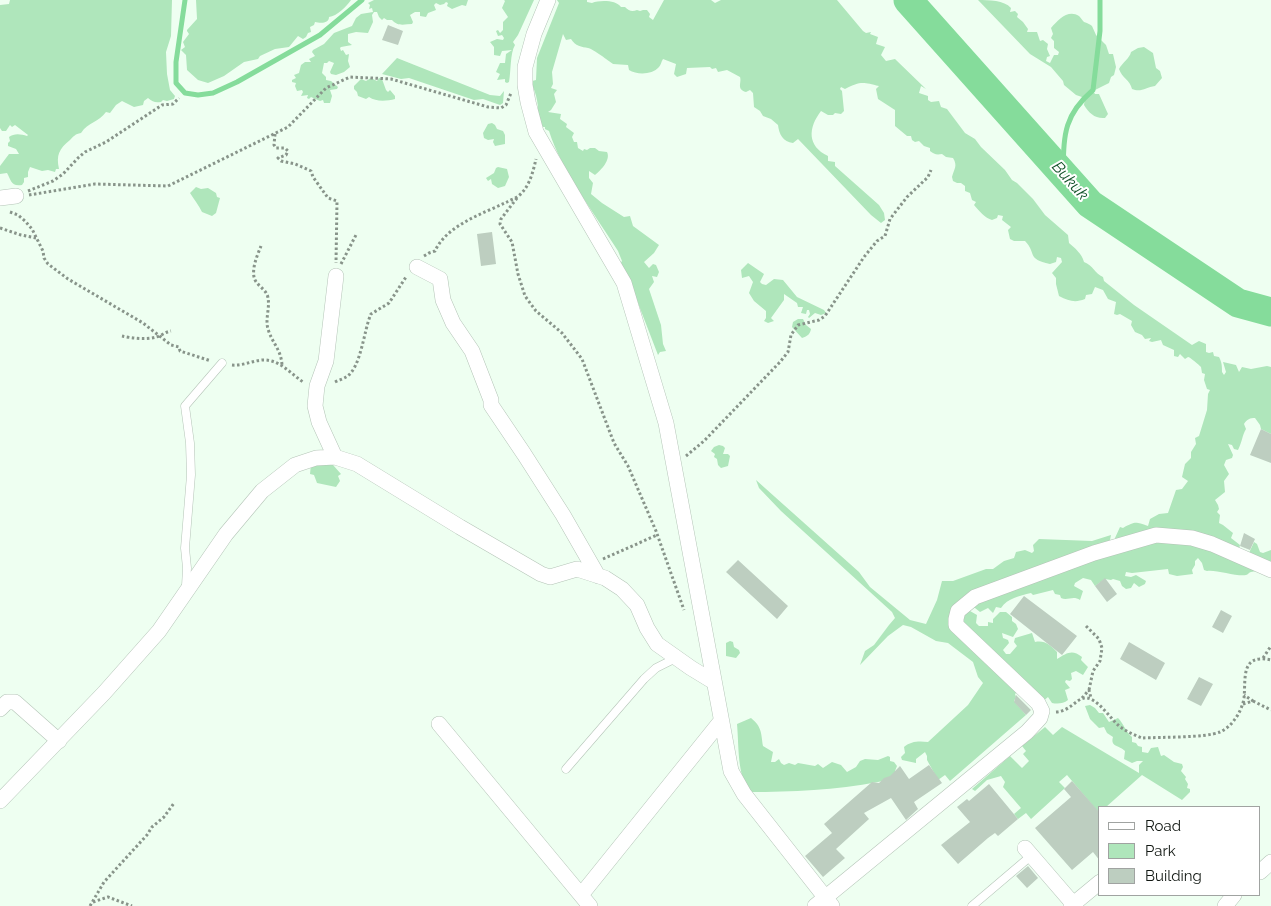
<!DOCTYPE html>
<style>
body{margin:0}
#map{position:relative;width:1271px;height:906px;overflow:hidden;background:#eefff1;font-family:Raleway,sans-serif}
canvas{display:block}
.legend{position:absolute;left:1098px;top:806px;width:162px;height:90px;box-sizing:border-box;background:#fff;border:1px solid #a0a3a1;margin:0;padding:6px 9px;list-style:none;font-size:15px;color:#121813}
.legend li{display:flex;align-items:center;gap:10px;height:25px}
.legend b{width:25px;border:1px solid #a0a3a1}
</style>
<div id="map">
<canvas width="1271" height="906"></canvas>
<ul class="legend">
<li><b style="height:6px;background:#fff"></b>Road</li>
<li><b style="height:14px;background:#afe6bb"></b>Park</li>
<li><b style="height:14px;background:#bdcec0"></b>Building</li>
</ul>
</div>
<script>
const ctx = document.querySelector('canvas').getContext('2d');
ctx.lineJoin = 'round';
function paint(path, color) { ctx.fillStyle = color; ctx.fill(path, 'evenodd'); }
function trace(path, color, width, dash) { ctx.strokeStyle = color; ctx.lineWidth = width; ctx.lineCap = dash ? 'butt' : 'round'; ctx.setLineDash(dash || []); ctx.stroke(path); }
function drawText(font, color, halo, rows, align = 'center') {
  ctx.font = font + ' Raleway,sans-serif'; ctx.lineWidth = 4; ctx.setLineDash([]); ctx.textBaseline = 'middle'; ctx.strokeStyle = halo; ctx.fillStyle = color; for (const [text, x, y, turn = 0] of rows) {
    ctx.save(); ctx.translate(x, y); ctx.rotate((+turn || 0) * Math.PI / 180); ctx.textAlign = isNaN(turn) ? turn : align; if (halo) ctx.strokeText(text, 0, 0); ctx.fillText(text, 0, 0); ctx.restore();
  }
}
const green = new Path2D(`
 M10,0H172L171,36L166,52L167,74L170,90L175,96L174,99L167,101L163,100L161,102C155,103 153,102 148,98L144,101L143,105L134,107L122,101L116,105L110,113L106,112C99,122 88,122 81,133C75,134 74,136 70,140C59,149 56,155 59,169H56L55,172L48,170L42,171L30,167L28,172V177L24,178V182L22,185C11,187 11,180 7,173L0,174V166L9,154H19L16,149L8,146V143L10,141L9,137C14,133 21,134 27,136L28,135L15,125L12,127L10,125L6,131H2L0,128V5L9,4Z
 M196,0H351C346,7 337,16 329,17C329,24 320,23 315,22L314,25L310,27L311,32L308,33L306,37L303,39L298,36L289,47L275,49L260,56L258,59L244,62L224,76L208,83L198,80L187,70L186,55L181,50L185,47L183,42L189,34L187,31V30L197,19Z
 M374,0H468L466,6L462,5L452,9L447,6L448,3L446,2L444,4L440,5L436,3L434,5L436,10L428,13L426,17L420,16V12H415L410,15L413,22L412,24C405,24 398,27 392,20H387L384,18L382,20L379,17L377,12H374L372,15L373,22L368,33L356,32L348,34V42L352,45L341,47L340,48L341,51L343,50L346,55L349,54L348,61L350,67L344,72L336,75L331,74L330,72L334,63L329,61L327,63H324L322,73L326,77V80L331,81L338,87L337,89L330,90L332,96L330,103H324L323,100L320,101L311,97L309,99L307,98L308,95L301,96L303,92L302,90L297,91L295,86L296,83L292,82V80L296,78L294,75L299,73L301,65L305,62H311L309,59L315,56L312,52L313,50L324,44L334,33L352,26L356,18L361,14L373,12L372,8L369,9L370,5L368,3Z
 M504,0H534L518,35L513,42L515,45C510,53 511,72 509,82L507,83L505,82V79L497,80L500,74L496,72L500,63H505L506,54L512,50L502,51L500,56L494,55V47L490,42L497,39L503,40L504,38L502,35L498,36L496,31L498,30L500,33L503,30V22L508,17L502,8L505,1Z
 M557,0H587V2L592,3C600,0 616,0 621,7H625C629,11 632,12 637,10L640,11L643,10H647L650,14L649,17L653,20L664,0H711L715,3L721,0H837L863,31L866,33L871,32L870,34L878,37L876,44L885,47L881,55L886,61L895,59L926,89L921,86L919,93L928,96V100L931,102L939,101L941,107L947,109L965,133L975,139L981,147L1005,170L1012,180L1017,183L1033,199L1045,215L1068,235L1069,243C1075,248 1082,254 1084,262C1093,265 1095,274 1103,277L1104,281L1134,305L1192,345L1199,341L1206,344V352L1209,353L1213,352L1214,356L1219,357C1222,363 1222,366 1222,372L1224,375L1226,372L1223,362L1236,365L1239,372L1242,367L1251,369L1267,366L1271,367V434L1261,429L1260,425L1255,418C1250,418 1247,419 1244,424L1246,429C1242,436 1242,442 1238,450L1234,449L1232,445L1228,444L1233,455L1232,458L1226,460L1224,465L1229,474L1224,481L1225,492L1215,500L1218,505L1219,509L1217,512L1220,515L1219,523L1223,525L1233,533L1231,538L1240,545L1239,549L1249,553L1254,542L1257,544L1260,552L1263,553L1271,550V573C1264,571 1258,570 1251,572C1249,572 1248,575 1246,575C1238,577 1214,569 1207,571L1204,570L1202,563L1198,558L1195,561V565L1192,570L1193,574L1177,576L1169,574L1168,569L1132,573L1126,572L1125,576L1131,577L1136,575L1146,581L1145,584L1139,587L1134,583L1131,588L1126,589L1122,586L1120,581L1113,579L1111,580L1105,579L1095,586L1091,580L1083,578L1075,583L1074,586L1083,591L1080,600C1073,595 1068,601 1061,598L1060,595L1055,594L1053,590L1033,595L1031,593C1019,596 1008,598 1001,608L996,607L993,613L988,608L980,612L975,608H972L970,611L977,615L976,623L979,626H988V622L993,623V619L1000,612H1006L1012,617V621L1016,624L1018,629L1013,637L1002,633L1003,638L1008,640L1009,643L1003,650L1006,654H1010L1017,646L1014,642L1015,638L1032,633L1035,642C1045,640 1050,645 1057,652V659C1067,653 1072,649 1082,657L1081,660L1088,667L1083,675L1076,671L1071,673L1072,679L1070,681L1066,680L1065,682L1070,688L1065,690L1068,700C1063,704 1057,704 1052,703L1048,697L1041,703L955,616L1018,691L1015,694L1016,697L1014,701L1026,715L950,781L945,775L938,780L927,760V756L925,752L916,759V763L902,760L901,757L905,753L904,747C911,741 919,741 928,742L968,705L983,683L978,677L973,662L948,643L936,641L911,627L903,625L888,636L860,665L865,651L874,645L889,625L895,618L892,612L781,511L759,488L756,480L859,572L870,587L910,620L926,624L937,600L942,581H953L986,569H993L1004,561L1014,558L1016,552L1025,550L1032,553L1034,551L1033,545L1039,539L1092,541L1111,535L1110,540L1116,541L1115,538L1120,527L1123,528C1136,521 1135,522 1148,526L1150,519L1159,514L1168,513L1176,490L1182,489L1188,481L1182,477L1185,464L1191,458V452L1196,444L1195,438L1199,436L1207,410L1208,394L1210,390L1207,389L1204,380L1205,374L1202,373L1201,367C1199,365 1190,357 1188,357L1185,359L1180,354L1178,357L1174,356V350L1163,345L1161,340L1152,342L1149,341L1151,338L1145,339L1142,335L1135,332L1131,325L1132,321L1120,314L1117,315L1114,314L1116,302L1108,299L1103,290L1095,287L1092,294L1086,295L1085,299C1075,303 1069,301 1059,296L1056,284V278L1052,273L1062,262L1061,258L1057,257L1056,262L1050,264C1026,259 1037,253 1025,241H1014L1010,239L1008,230L1011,227L1002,220L1003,216L998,215L997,218L992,220C985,218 979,211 974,205L976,202L972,200L970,193L965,191V186L961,183H957L953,181L952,177C954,169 958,166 953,158L946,157L942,154C936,155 934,154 930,151V148L924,146L919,141L915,142L912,140L911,136H907L895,126V110L878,99L876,89L879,86C863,82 860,81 845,89L841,87L840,89L842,91L844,111L841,114L835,113L833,115H828L821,111C808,128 807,146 828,156V161L835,162V166L879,205L884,213L885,220L881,223L871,215L798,139L793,143C783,142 779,134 778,125L771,119L763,116L760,111L754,107L753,93L750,90L746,92C736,89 742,83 740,77L727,70L718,72L716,68L712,69L710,67L687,68L686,74L677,77L674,74L676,64L663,59C661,62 661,65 659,67C652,75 637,75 629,70L628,65L613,64C609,61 593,49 588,48C582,47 575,46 571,39L566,40L563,34L552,72L553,84L551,88L557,90L554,94L556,102L551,110L548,112L561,114L560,119L567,124L566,127L574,133L572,137L574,142H577L578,148L583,151L584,149L587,150L590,148H595L599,151L607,152C611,160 601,170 595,175L589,171V178L593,183L591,194L602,203L624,217L630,216L633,226L659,245L654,253L644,262L649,268L653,264L656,265L659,272L657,277L652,276L654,282L649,289L661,325L663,344L666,351L660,352L658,355L626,272L623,271L620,264L622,261L618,251C595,214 562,172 549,131L545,129V127H543L537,117C540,108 536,93 532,85V81L536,80L537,58L559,3Z
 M978,0C989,0 1004,0 1011,8L1010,12L1015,11L1018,14L1017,17L1023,22L1028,29L1027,32H1037L1040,41L1043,40L1048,44L1047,49L1050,56L1047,57L1046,61L1050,63L1054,55H1058L1059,52L1054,48V41L1051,38L1053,34L1051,28C1058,20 1068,9 1079,16C1081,18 1082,20 1084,22C1087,23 1090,24 1092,26L1096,35L1106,45L1109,54H1113L1116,67L1114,75L1111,77L1109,83L1093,91L1095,94H1099L1108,114L1105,118C1095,119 1089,113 1084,105L1085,98L1076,95L1064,85L1063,81L1051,67L1030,54Z
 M1144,47L1153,53L1156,68L1160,71L1162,78L1155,86C1146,87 1141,93 1132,89C1130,80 1122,78 1119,69C1122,63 1130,58 1131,52L1138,48Z
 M397,58L490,95L500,96L504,91L503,103L500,105L483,99L474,100L409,78L401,79L382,74Z
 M371,78L377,81L379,78L382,79L386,90L388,92L390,90L395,96V99C387,101 376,102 369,97L366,99L358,96L357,92L354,89V86L361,79L366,81Z
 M492,123L495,125L497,129L503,131L505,135V144L495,146L493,142L494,139L488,140L484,138L483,133L488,124Z
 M498,167L507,169L509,177L505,186L498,188L492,184L491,179L488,181L486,178L494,173L496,168Z
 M196,187L201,189L208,188L216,193L217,197L220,198L216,213L212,216L202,212C199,206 194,199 190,193Z
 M748,263L764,274L760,282L762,284L766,285L774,279L783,280L797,297L824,310L826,313L821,315L815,313L809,318L808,317L810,314L809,310H807L806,314L801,313L803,307H798L797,303L784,294V300L771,318L774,321L768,323L764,321L766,318V311L754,301L749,293L753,282L749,276L742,278L741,270Z
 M798,319H803L806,325L811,329C810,334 808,336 802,338L792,327L793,322Z
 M719,445L723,446L725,448L723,454H728L730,456L728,466L721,468L718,465L717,459L714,457L715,454L711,451L714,447Z
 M333,462V465L341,474L338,476L340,481L336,487L317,483L314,475L310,474L311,464Z
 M730,641L733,642L734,647L739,650L740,653L736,658L726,656V643Z
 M1090,705L1095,708L1099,713H1103L1109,722L1118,718C1124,724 1125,731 1132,737V742L1136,743L1138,746L1142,747V752L1148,753L1151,748L1158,747L1161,756L1164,755L1174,762L1182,764L1183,767L1181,771L1186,777L1185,779L1188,784L1187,788L1190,789V792L1182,800L1142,775L1106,807H1100L1099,813L1067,775L1059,782L1065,788L1031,819L1026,813L1018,819L1014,814L1021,808L1003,787L1005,782L1001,776L987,780L975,791L972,789L1010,756L1022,768L1029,761L1023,754L1026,751L1022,746L1045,727L1053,735L1062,727L1139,773V765L1143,761H1137L1132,763L1124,759L1125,751C1119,745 1110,747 1113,737L1107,733L1104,727L1099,728L1090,719L1085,706Z
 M751,718C762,727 761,733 763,746L773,752L771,762H775L779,759L781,763L784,765L789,763L795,765L798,763L815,766L818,764L823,768L832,762L841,765L847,772L856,767L860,761L865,759L878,760L888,756L890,757V761L894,762L897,766L895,771V774C890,777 884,781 878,782C836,790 792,792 749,792C737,773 739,746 737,724Z`);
const stream = new Path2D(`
 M185,0L176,62V83L185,93L198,95L213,93L237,82L320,35L362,0
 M1063,173C1064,135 1063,116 1093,90L1100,31V0`);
const river = new Path2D(`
 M908,0L1090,204L1238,303L1271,312`);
const building = new Path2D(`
 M388,25L403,31L398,45L382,40Z
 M492,232L496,264L481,266L477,234Z
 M1261,429L1271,434V463L1250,455Z
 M1244,533L1255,539L1250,550L1240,546Z
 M738,560L788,606L777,619L726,572Z
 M1105,578L1117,594L1107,602L1095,586Z
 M1024,596L1077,636L1062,655L1010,614Z
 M1221,610L1232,616L1223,633L1212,627Z
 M1129,642L1165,663L1156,680L1120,659Z
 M1199,677L1213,684L1201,706L1187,699Z
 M1016,695L1031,710L1026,715L1014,702Z
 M929,765L942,783L914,802L918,809L906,820L891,798L864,813L869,819L836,849L845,858L823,877L805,856L832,833L824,824L872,782L879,783L884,778L890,776L900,766L909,779Z
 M1072,781L1100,813V861L1093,852L1072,870L1035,828L1071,797L1064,789Z
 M989,784L1018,819L998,836L995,833L988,838L958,864L941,845L970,822L957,807L967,799L969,801Z
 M1028,866L1038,878L1027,888L1016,876Z`);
const path = new Path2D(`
 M275,134L274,145L276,148H285L288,151L286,155L278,158L281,161L295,164L311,171L313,177L328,198L337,201L336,263
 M28,191L53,181L63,174L79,157L85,152L106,142L162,105L173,104L179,98
 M29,195L95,184L168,186L288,127L326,88L350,77L391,79L488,107L501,108L506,105L511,93
 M517,198L501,219L500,224L512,242L518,274L525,296L536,311L562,333L582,359L614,443L628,466L656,531L684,610
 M10,212L18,215L25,221L32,229L43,251L44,258L48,264L68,279L143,323L171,345L179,347L180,351L211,361
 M0,228L21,235L36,238
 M261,246C257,256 249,274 257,283C261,288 267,291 268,298C270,308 265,319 268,329C272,343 281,349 282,365
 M424,256L429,253L435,251C447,225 482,214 507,202C510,200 514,199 517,197C529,189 533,172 536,159
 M341,264L357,233
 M122,336C131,338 146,340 156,337C161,336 165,332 171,331
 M232,365C242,366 252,361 262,360C279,359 290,373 303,382
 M335,382C339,380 343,379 346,377C361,369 364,329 371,314L389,303L406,277
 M686,456L704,441L780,362L788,352L791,335L798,325L819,320L825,316L864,257L877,241L885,236L890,219L907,197L928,177L931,170
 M603,559L657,535
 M1086,626L1099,639L1102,648L1100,661L1093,671L1089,690
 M1263,658L1271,646
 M1082,698L1089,690L1091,698
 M1253,701L1271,710
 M1243,704L1253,701L1244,695
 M1056,712C1070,711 1075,700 1084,698C1096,696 1110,718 1118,725C1125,731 1134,735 1142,738C1161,737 1205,738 1220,732C1226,729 1231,725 1235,719C1239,714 1243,705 1244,698C1246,679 1240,653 1271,660
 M93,902L108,897L132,906
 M90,906L104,882L147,835L152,827L164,817L174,803`);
const lane = new Path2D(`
 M186,586L187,568L185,548L191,475L190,443L185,406L222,363
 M566,769L644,679L656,668L676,658
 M972,906L1032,855`);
const street = new Path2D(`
 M548,0L534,34L525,67V85L528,102L536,132L624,283L666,423L731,771L744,794L832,906
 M0,198L16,196
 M417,267L440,279L443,300L453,323L472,351L491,400V405L524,454L563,515L598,576
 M335,457L357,464L460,527L541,574L550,577L577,569L605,578L622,589L637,605L647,628L657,644L691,668L714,682
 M0,709L7,702H15L59,741
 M439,724L590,906
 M0,801L104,693L159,631L226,534L262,491L295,465L316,458L335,457L319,422L315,406L317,386L326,361L336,276
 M1025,848L1075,906
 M1260,872L1271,862
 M581,895L721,721
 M815,906L1027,732L1040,718L1042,711L1038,703L956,625V619L958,611L975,597L1094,553L1156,535L1192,538L1212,544L1271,570
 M1071,906L1100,882
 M1225,906L1234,895`);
const waterNames = [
 ["Bukuk",1070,181,48]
];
paint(green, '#afe6bb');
trace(stream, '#85dc9b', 5);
trace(river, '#85dc9b', 29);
paint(building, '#bdcec0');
trace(lane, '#b4c4b7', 9);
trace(street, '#b4c4b7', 16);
trace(path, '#88948a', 3, [2.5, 2.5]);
trace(lane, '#fff', 8);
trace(street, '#fff', 15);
drawText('italic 16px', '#13532a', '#fff', waterNames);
</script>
